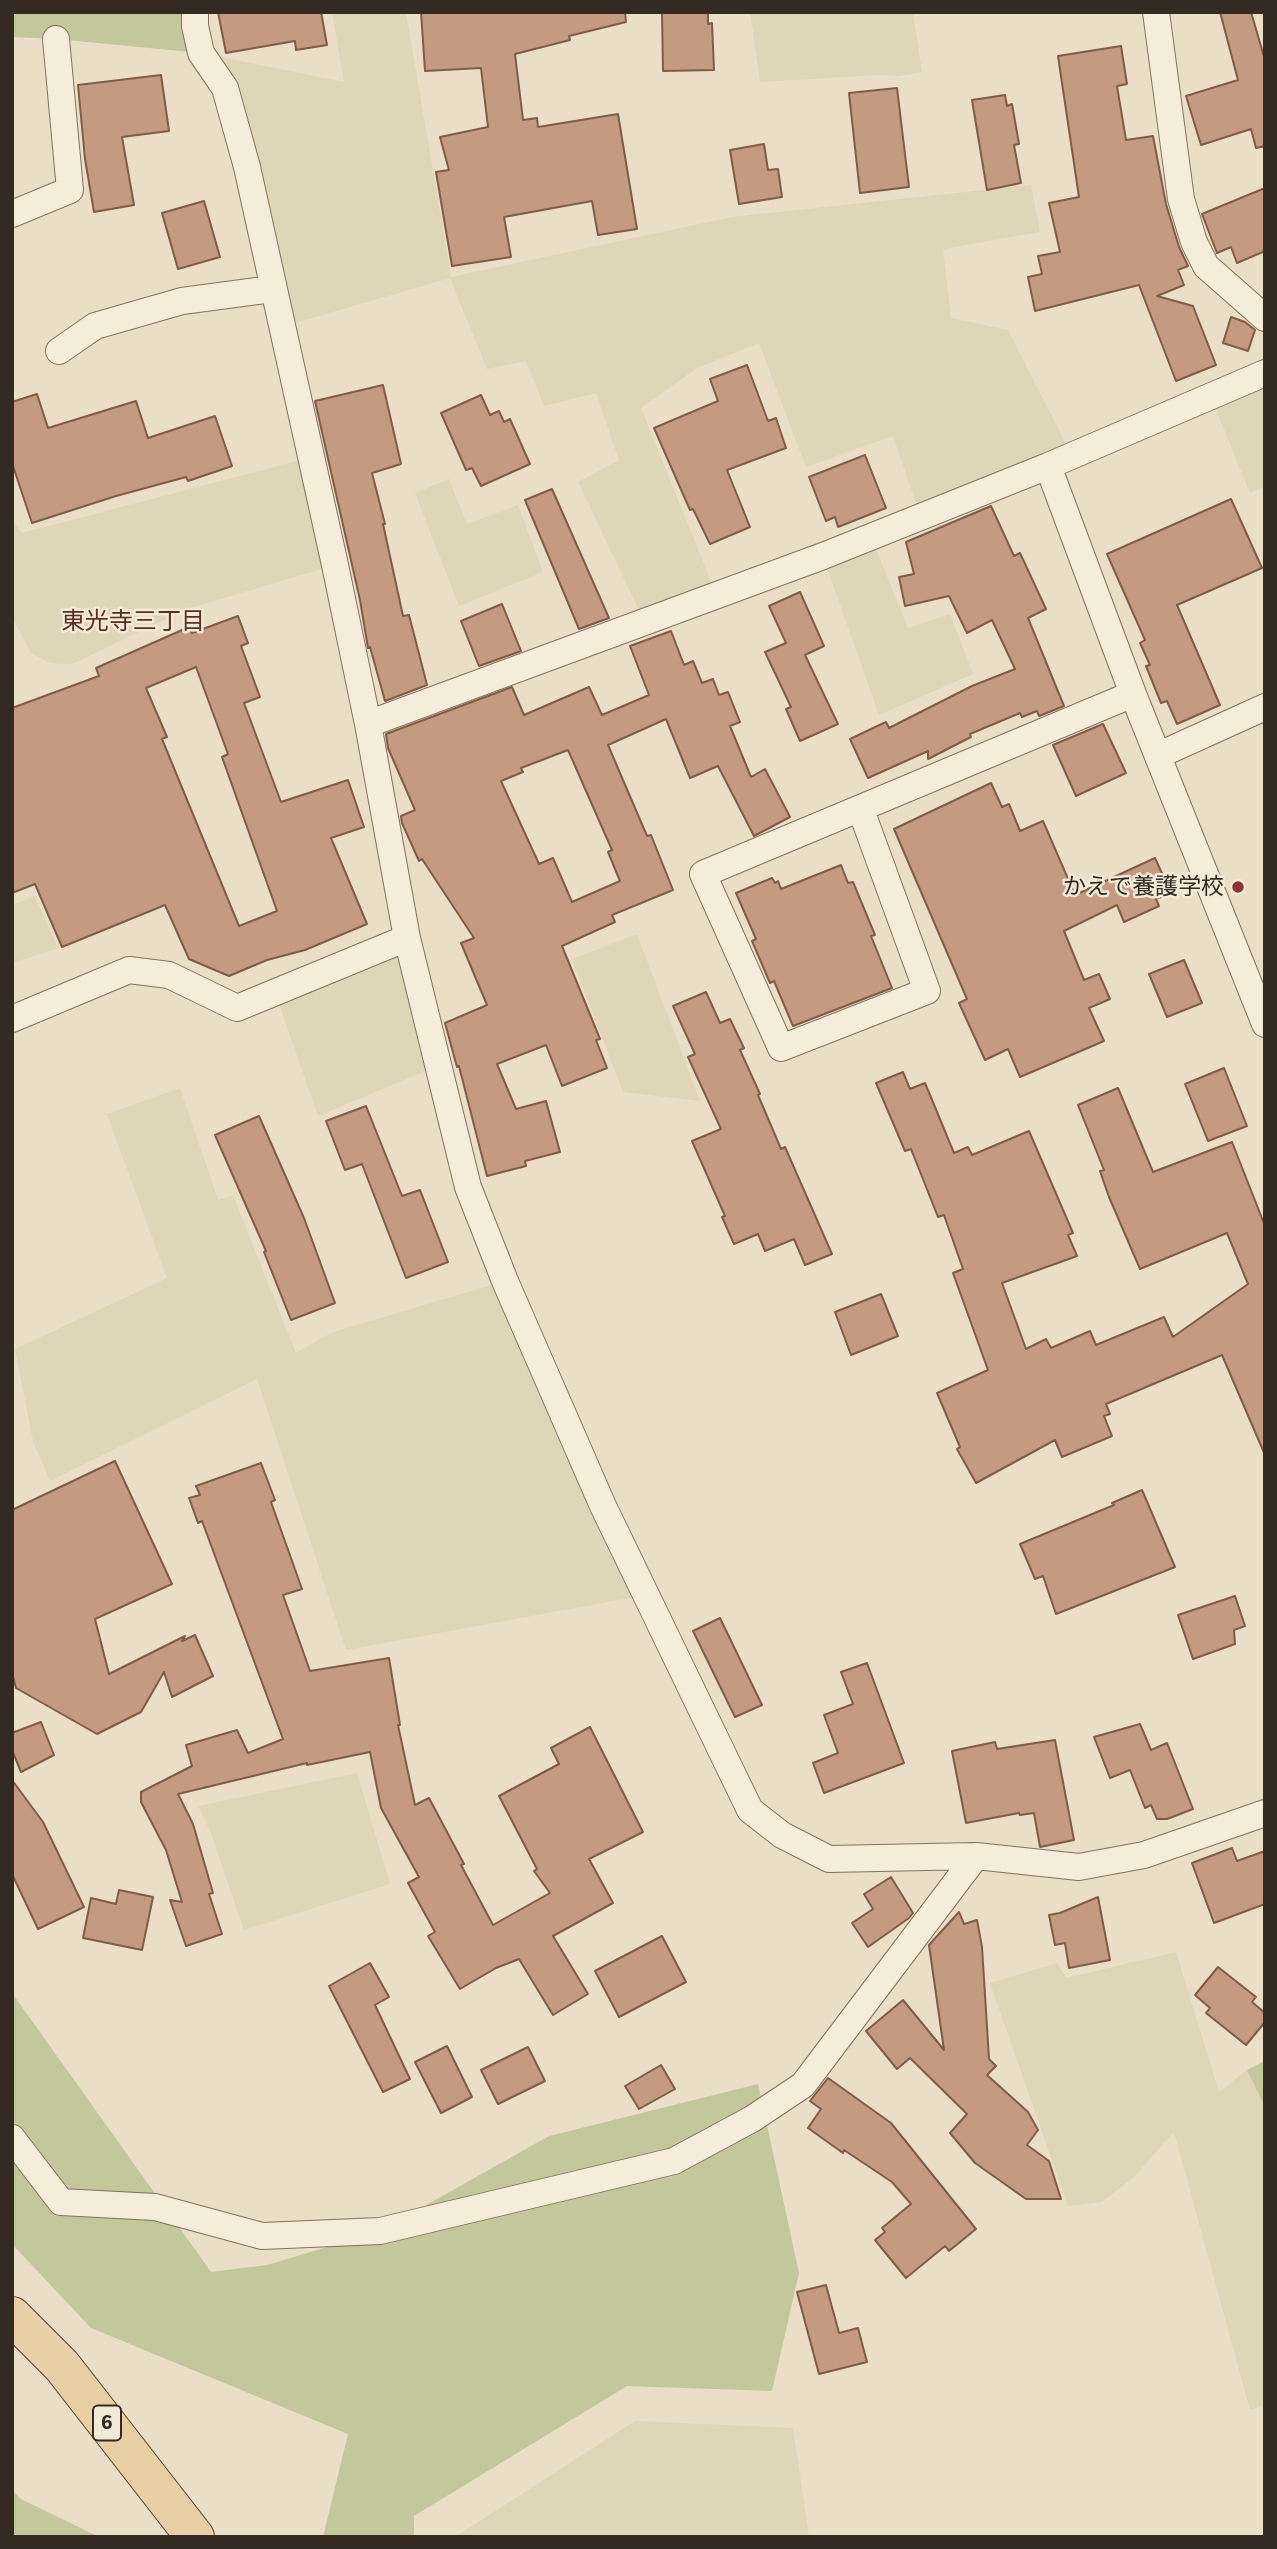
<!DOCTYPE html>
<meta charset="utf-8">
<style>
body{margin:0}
#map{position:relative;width:1277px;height:2549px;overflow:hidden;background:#eadec7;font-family:"Zilla Slab",serif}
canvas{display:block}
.frame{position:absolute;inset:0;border:14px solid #352a21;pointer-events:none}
</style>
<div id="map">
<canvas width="1277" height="2549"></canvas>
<div class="frame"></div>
</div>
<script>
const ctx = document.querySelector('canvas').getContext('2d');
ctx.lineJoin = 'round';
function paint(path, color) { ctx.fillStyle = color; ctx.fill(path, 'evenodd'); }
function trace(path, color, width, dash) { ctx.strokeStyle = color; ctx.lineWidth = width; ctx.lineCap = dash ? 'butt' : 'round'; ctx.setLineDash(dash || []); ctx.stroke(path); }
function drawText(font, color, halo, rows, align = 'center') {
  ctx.font = font + ' "Zilla Slab","Noto Sans JP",serif'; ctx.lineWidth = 5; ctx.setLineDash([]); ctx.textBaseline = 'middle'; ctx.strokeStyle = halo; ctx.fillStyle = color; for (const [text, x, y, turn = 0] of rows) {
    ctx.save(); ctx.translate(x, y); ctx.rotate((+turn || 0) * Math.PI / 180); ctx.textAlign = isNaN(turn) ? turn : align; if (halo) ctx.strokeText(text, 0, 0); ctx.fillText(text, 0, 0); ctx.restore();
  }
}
const farmland = new Path2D(`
 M332,12H406L451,277L732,217L1031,185L1040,232L943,249L951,318L1008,330L1072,456L921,517L893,436L806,467L759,343L697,368L641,408L717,596L645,623L578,482L619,460L596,393L544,406L526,361L487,369L450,278L281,327L272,289L201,53L344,82Z
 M750,12H913L922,72L899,76L878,75L760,82Z
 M1265,373V487L1250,493L1210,395Z
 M312,457L335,565L187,609L72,664L50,663L31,653L12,617V519L22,533Z
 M449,479L467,524L518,505L543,572L459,606L415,493Z
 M871,537L908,628L950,614L973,674L879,715L823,556Z
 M35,896L58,948L12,963V905Z
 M637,934L700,1101L623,1092L572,959Z
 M407,938L438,1066L318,1116L275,992Z
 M180,1088L218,1200L233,1195L296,1353L333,1332L505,1281L646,1595L346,1650L257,1379L50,1481L33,1441L15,1349L167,1278L107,1114Z
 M357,1773L390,1884L244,1930L211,1833L198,1806Z
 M1176,1952L1219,2092L1247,2070L1265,2107V2405L1250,2410L1174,2132L1134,2177L1102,2202L1068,2206L990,1983L1057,1963L1066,1978Z
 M635,2421L793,2428L809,2537H455Z`);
const green = new Path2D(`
 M12,12H195L201,53L56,39L12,37Z
 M12,1993L211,2272L267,2265L380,2231L549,2136L758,2084L799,2273L772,2391L627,2386L414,2516V2537H323L348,2434L91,2328L12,2244Z
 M1265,2061V2107L1247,2070Z
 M12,2490L21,2499L99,2537H12Z`);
const building = new Path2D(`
 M218,12H321L327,45L296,50L295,41L226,53Z
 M421,12H625L626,22L569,36L570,40L515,54L523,120L537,118L538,127L618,114L637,229L598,235L592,201L504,217L511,257L452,266L436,172L449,170L440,137L488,127L481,68L425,71Z
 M662,12H708V24L712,23L714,70L663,71Z
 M1220,12H1251L1265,60V146L1256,148L1251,129L1201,145L1186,96L1238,80Z
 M1121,46L1127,84L1117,86L1126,140L1153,136L1166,204L1179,247L1188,266L1178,270L1184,285L1157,296L1193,306L1216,365L1176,381L1139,285L1035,311L1028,277L1042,274L1038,256L1060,252L1049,203L1079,197L1058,56Z
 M161,75L169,131L122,137L134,205L94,212L85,159L78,85Z
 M897,88L909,187L860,193L849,93Z
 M1005,95L1007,106L1012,104L1019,144L1014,145L1021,183L987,190L972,100Z
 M764,144L768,170L778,169L782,197L739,204L730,150Z
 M1265,188V251L1237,263L1231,247L1217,253L1202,214Z
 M204,201L220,257L178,269L162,213Z
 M1231,317L1245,322L1255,330L1248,351L1223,343Z
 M747,365L768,421L776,418L786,448L727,470L750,527L710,544L693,509L690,510L654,428L718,401L710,379Z
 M383,385L401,464L372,473L385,524H383L403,616L409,615L427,685L385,701L370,647L368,648L360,600L315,401Z
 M37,394L48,428L136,401L148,438L215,416L232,466L188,481L186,477L116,496L32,523L12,463V402Z
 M481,395L490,415L499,411L504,422L510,419L530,464L481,486L472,468L466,470L441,413Z
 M865,455L886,508L838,527L835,517L826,521L809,477Z
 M552,489L609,618L579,629L525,500Z
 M1231,499L1262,568L1177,605L1220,705L1177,724L1167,701L1161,703L1146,666L1150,665L1140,643L1145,640L1107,554Z
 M991,506L1014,556L1020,553L1046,609L1028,618L1064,706L1039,716L1037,711L1022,717L1020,713L970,734L971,737L928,759V751L868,778L850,739L886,722L889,728L972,686L1015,669L992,620L967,633L949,596L905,606L899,577L914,574L906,542Z
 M800,592L824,646L805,655L838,724L800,741L786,709L791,707L765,652L786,643L769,606Z
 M502,604L521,651L479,666L461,621Z
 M238,616L248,643L241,646L260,697L244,703L281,802L348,780L364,827L331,838L367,924L305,950L267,960L229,976L189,959L165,905L62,947L35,884L12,893V708L99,676L96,668L189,627L192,633ZM196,667L228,754L222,757L277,911L239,926L162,739L167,737L146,688Z
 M671,631L684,665L693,661L702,683L713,679L719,695L728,692L740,722L730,726L751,777L765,769L790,817L754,836L718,766L690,778L666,719L608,745L647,836L651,835L673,890L612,915L615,922L562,946L600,1039L596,1040L607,1068L562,1086L546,1045L497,1064L516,1109L546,1101L560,1152L525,1161L526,1166L487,1176L459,1066L457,1067L445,1023L487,1005L461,943L474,938L422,859L419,861L402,823L401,816L415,810L388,748L386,734L512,687L524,715L589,687L602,715L649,695L630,646ZM568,750L612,850L608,852L620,881L572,902L553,858L539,864L501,781L523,772L521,768Z
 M1103,724L1126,773L1076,796L1053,745Z
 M991,783L1002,807L1009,804L1020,831L1043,821L1075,895L1155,858L1166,882L1158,886L1163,896L1156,899L1159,906L1124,922L1117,905L1064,931L1084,980L1099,974L1110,999L1089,1008L1104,1041L1020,1077L1008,1049L985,1060L959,1003L967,999L894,829Z
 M841,865L848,883L853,882L875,935L871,936L892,988L793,1026L774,981L770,983L752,941L756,939L736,893L772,878L775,883L778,881L781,889Z
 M1184,960L1202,1003L1167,1017L1149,974Z
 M706,992L720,1023L730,1019L744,1048L740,1050L760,1094L758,1095L781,1149L785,1147L832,1254L805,1265L794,1239L765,1251L758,1234L734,1244L722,1217L725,1216L692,1141L721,1129L688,1057L695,1054L673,1006Z
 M1224,1068L1247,1126L1208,1141L1185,1084Z
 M903,1072L910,1089L925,1083L954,1153L968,1147L972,1155L1029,1131L1073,1233L1068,1235L1077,1256L1002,1283L1026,1349L1046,1339L1051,1348L1090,1331L1096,1345L1164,1317L1173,1337L1248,1284L1227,1233L1140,1269L1109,1197L1100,1171L1104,1170L1078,1105L1118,1088L1153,1172L1232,1142L1265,1226V1455L1222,1355L1106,1404L1110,1414L1104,1416L1112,1436L1062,1457L1055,1440L976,1483L957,1449L960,1447L937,1393L988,1370L953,1273L963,1269L944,1215L938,1217L911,1149L905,1151L876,1083Z
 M366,1106L402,1196L420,1190L448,1262L406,1278L362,1164L345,1170L326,1121Z
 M259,1116L304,1218L335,1303L291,1320L264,1252L266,1251L215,1135Z
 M881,1294L898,1336L851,1355L835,1312Z
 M115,1461L172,1584L95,1619L109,1674L185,1636L182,1641L195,1635L213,1676L172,1697L164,1672L141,1712L97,1734L16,1688L12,1673V1510Z
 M261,1463L275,1500L271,1502L302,1589L283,1595L310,1671L389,1658L400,1725H398L415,1805L429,1798L464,1864L461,1865L493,1925L550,1893L534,1871L537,1869L499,1796L559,1764L551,1748L590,1727L643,1832L589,1859L613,1903L553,1936L588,1994L553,2015L519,1959L496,1968L460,1989L428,1936L435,1932L408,1883L419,1877L381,1808L370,1752L307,1765V1763L178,1794L193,1824L213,1893L209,1894L222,1934L186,1946L170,1900L182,1902L166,1850L141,1802V1792L192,1766L186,1745L237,1730L248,1753L283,1739L202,1521L198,1523L189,1498L200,1495L196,1486Z
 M1142,1490L1175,1567L1056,1614L1043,1576L1035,1579L1020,1544L1114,1505L1112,1503Z
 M1235,1596L1245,1626L1234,1630L1235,1644L1193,1659L1178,1615Z
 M720,1618L762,1705L735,1717L693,1631Z
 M867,1663L904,1763L824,1793L813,1763L838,1753L824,1715L853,1704L841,1672Z
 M41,1722L54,1755L21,1772L12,1750V1733Z
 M1140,1724L1151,1750L1167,1743L1193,1809L1167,1819H1157L1151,1805L1145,1808L1130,1770L1110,1778L1094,1737Z
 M1055,1740L1074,1840L1040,1847L1034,1813L1020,1815L1019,1813L966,1823L952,1751L995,1742L997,1749Z
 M12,1780L43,1822L84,1907L38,1929L12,1874Z
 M1232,1848L1237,1861L1265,1851V1904L1214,1923L1192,1863Z
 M891,1877L913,1913L909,1918L868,1947L852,1923L873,1909L864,1894Z
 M119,1890L153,1897L142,1950L83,1938L91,1898L116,1904Z
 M1098,1897L1110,1960L1069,1968L1065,1943L1055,1945L1049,1915L1060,1913Z
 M959,1912L964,1924L977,1920L982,1947L989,2059L996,2066L987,2075L1028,2112L1038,2130L1027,2145L1049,2161L1061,2199H1026L975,2163L950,2133L967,2114L910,2058L897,2069L866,2031L903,2000L944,2050L929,1945Z
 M662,1936L686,1982L619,2017L595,1971Z
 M370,1963L389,1997L375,2005L410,2079L383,2092L329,1986Z
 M1218,1967L1256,1997L1252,2002L1265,2013V2022L1246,2045L1206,2013L1210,2008L1195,1995Z
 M447,2046L472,2097L441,2113L415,2062Z
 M528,2047L545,2081L498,2104L481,2070Z
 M661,2065L675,2089L639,2109L625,2086Z
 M828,2078L891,2123L976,2229L949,2251L945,2246L906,2278L875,2240L885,2232L882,2228L911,2204L892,2182L844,2150L843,2153L808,2128L821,2109L810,2101Z
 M826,2285L839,2333L858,2328L867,2362L819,2374L797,2292Z`);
const minor = new Path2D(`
 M195,12V26L201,53L225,88L247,167L335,565L368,724L407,938L468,1187L505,1281L603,1506L750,1810L782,1835L829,1859L976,1856L1079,1867L1144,1855L1265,1813
 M1156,12L1181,199L1194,242L1206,266L1265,318
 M12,214L70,190L56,39
 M59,351L95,326L182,301L272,289
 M1048,466L1133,694L1265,1024
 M368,724L823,556L1048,466L1265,373
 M1159,755L1265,707
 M861,810L927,991L781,1048L703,874L1133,694
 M12,1019L129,970L169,975L237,1008L407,938
 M12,2138L61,2202L155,2207L262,2236L380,2231L674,2161L752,2119L803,2085L976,1856`);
const primary = new Path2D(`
 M12,2316L62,2366L195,2537`);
const markers = [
 [1238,887,7,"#8c3539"]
];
const shields = [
 [107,2423,28]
];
const shieldNames = [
 ["6",107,2423]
];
const poiNames = [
 ["かえで養護学校",1224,887]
];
const neighbourhoodNames = [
 ["東光寺三丁目",133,622]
];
paint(farmland, '#ded6b6');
paint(green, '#c3c79c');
paint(building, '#c49b81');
trace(building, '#805c47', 2);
trace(minor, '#83715f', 28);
trace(primary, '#524032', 40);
trace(minor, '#f5ecda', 26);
trace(primary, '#e8d0a4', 38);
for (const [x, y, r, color] of markers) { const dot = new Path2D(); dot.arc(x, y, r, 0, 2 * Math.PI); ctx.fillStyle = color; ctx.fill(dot); trace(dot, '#f2e9d6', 2.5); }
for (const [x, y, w] of shields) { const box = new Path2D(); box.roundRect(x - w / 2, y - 17.5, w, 35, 5); ctx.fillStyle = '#f2e9d6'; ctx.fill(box); trace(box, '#352a21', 2); }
drawText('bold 21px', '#352a21', null, shieldNames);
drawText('23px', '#352a21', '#f2e9d6', poiNames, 'right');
drawText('24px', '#5d2e25', '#f2e9d6', neighbourhoodNames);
</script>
